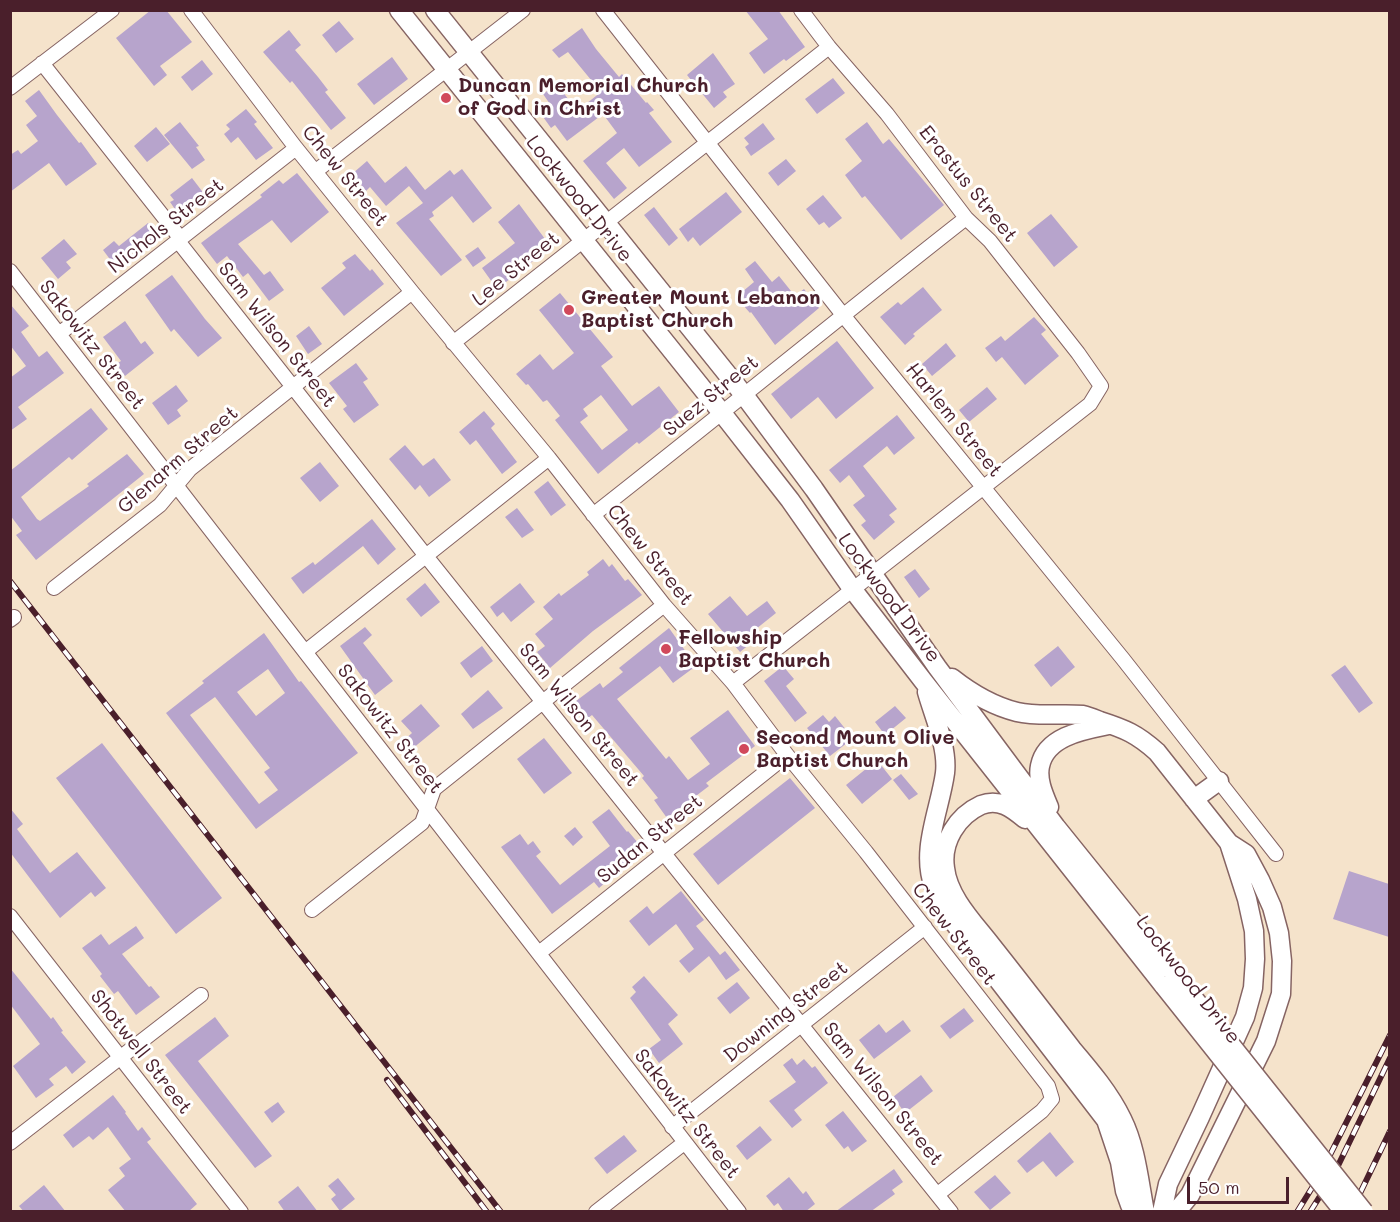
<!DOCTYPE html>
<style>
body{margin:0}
#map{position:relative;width:1400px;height:1222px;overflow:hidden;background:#f5e3cb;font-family:Mali,sans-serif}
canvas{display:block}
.frame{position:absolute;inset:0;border:12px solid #4a1f2b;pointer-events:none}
.scale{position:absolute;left:1187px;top:1177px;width:102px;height:27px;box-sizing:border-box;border:3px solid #4a1f2b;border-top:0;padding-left:8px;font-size:18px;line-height:21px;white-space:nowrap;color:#4a1f2b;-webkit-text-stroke:4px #fff;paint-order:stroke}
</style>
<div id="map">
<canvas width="1400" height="1222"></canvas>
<div class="frame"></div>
<div class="scale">50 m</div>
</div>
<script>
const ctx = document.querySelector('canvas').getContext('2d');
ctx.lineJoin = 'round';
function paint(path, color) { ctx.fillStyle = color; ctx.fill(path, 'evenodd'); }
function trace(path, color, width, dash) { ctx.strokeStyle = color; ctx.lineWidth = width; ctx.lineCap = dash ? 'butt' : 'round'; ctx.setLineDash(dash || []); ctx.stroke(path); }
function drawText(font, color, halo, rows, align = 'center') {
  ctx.font = font + ' Mali,sans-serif'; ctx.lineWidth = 6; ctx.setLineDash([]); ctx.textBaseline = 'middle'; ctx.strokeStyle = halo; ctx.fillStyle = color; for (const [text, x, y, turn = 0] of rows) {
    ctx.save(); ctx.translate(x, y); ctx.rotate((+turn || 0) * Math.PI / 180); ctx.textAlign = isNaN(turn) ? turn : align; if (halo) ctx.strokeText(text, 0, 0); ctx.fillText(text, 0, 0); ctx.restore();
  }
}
const building = new Path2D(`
 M151,10H166L192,42L160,66L167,75L154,86L116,38Z
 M745,10H778L805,47L786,61L784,59L764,74L749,53L768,39Z
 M339,21L354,39L336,53L322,35Z
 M582,28L596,49L619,77L622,74L646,103L647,102L654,110L649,113L672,142L639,167L624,148L606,163L627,188L614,199L583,161L617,133L603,114L567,141L555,125L551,128L541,114L552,107L543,94L557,84L577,111L601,92L568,52L559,58L552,50Z
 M289,30L301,45L295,50L318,77L328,90L325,92L346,118L331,130L292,81L290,83L263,52Z
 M713,53L735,84L723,92L727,97L714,108L687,75Z
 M392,57L408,79L374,105L357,84Z
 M202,60L213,74L192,91L181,77Z
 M833,78L845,93L817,114L805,99Z
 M39,90L57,115L79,143L81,142L97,164L66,186L49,163L10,192V155L18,150L21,154L38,141L26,125L37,116L25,101Z
 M246,109L257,122L254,124L273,148L256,160L238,137L231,143L224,134L230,129L226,125Z
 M180,122L199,146L196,147L205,160L192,169L164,135Z
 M867,122L883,144L889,139L944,205L901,240L865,196L862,198L845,175L862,161L845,139Z
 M763,123L775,139L751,156L745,147L749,144L744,138Z
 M156,127L170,144L147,162L134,146Z
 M786,159L796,171L778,186L768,173Z
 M367,161L385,183L406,166L425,190L450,170L454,175L462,169L492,208L473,223L452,196L432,212L434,216L429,219L462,260L441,276L396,223L423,203L409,186L386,206L370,187L366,191L352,174Z
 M297,173L329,212L291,243L272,220L238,244L264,275L270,271L284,290L269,301L248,273L243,277L227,256L217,264L201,243L262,197L260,195L279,180L283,184Z
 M192,178L205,195L179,215L170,202L174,200L170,195Z
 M726,192L742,212L700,246L693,237L688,242L679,229Z
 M823,195L842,218L829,228L824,222L819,225L806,209Z
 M519,204L551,247L497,289L482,268L515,243L498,222Z
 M654,207L678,238L669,246L644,215Z
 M1051,214L1078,247L1054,267L1027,233Z
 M148,223L159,235L139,251L138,249L115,266L103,250L114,241L119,246Z
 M64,239L77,254L66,262L71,268L58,279L41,258Z
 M478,247L486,258L473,267L465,256Z
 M355,254L370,271L372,269L384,284L344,316L321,288L346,268L342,263Z
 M755,261L772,282L779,276L795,296L804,289L819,308L775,345L751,312L750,313L736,297L754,282L745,269Z
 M172,275L205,319L222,338L198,357L174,329L171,332L145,295Z
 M923,287L942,310L913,334L915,336L905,345L880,317L898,302L901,305Z
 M560,293L613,357L601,366L632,406L659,386L679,412L639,444L637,442L598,474L555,420L560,416L547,400L543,402L528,384L526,385L516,374L540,354L553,370L574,353L539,310ZM601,395L628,430L602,450L580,422L588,416L583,409Z
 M10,304L29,326L21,332L39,357L47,351L64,373L18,407L27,419L10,431V378L26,366L10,345Z
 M1034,317L1046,330L1041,334L1059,356L1025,385L1002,357L996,362L985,348L1001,336L1005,341Z
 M125,321L141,344L145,341L154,353L125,376L116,364L121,361L103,337Z
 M309,326L322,344L308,354L296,336Z
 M837,341L874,388L836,419L818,397L791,419L771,394Z
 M946,343L956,356L932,376L922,364Z
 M356,363L368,379L363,382L379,405L354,423L343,409L347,406L329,383Z
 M176,385L188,401L177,410L181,416L168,425L152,403Z
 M987,387L997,399L969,422L959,410Z
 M91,408L108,429L72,460L69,457L21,497L37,519L40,521L69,500L89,486L87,484L127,454L144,474L36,560L16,535L22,531L10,515V471Z
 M484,411L495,424L491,428L517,462L502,474L476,440L470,445L459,432Z
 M897,415L915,438L894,455L887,446L863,466L897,509L889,515L895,522L874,540L861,525L866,521L853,505L865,496L849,475L840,483L829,470Z
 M405,445L423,466L434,458L451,480L429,497L420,485L415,490L389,459Z
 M320,462L339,486L320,502L300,478Z
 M548,481L566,505L551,516L534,492Z
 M517,508L534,530L522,538L505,517Z
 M372,519L396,549L378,565L363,546L303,594L291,578L313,562L315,565Z
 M603,559L609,567L612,564L625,581L628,579L642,595L593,631L550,668L537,652L545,646L535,634L553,619L543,607L559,593L561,596L589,575L587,572Z
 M915,569L930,589L919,598L904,577Z
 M425,583L440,602L421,617L406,599Z
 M520,583L535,602L511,622L503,612L497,617L490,607Z
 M730,596L747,616L767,601L776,613L756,629L761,635L740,652L708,614Z
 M365,627L372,635L363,643L393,681L375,695L340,646Z
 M669,628L696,666L673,683L660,666L617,699L666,759L669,756L688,780L710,764L690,738L728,710L755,746L706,783L709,786L667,818L654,800L658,798L642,778L644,776L592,715L588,718L576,701L600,683L603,688L623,672L619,668Z
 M264,633L299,682L301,681L358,753L256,829L166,713L204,683L202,681ZM268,669L285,693L256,716L237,692ZM215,697L270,768L264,772L278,790L259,804L190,715Z
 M482,646L493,661L471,678L460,663Z
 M1058,646L1075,667L1051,687L1034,665Z
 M1345,665L1373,703L1359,713L1331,675Z
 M783,666L794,679L786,686L807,713L795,722L764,681Z
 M488,690L503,708L473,729L461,714Z
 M421,704L440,726L412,749L404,740L412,733L401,721Z
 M895,706L906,718L885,735L875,722Z
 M823,715L829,722L835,716L847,731L841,736L847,743L830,756L807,728Z
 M544,738L572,773L544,794L517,759Z
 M102,743L222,898L176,934L56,778Z
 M877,760L892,779L862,804L846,785Z
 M901,774L918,794L909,800L893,780Z
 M790,778L815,808L718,885L693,854Z
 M10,808L23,824L17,829L50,873L77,852L106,888L95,897L91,892L60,918L10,852Z
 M609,809L627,832L628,831L644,850L599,888L594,882L552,914L501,847L520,834L528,845L533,841L541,852L536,856L560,885L610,846L592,822Z
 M575,827L583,837L573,846L564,836Z
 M1349,871L1389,884V937L1333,919Z
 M681,891L704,920L696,926L720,955L725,951L740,970L726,980L709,956L689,973L679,961L694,949L676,924L649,946L629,921L647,906L653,914Z
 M136,926L144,938L122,954L149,987L151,986L160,997L136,1015L118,991L114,994L100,976L102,974L82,948L101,934L109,945Z
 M10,968L51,1019L53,1017L63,1031L61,1032L86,1062L72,1074L66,1066L49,1079L54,1085L36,1098L13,1066L40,1044L10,1004Z
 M644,976L678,1015L668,1024L683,1044L659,1063L649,1049L661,1040L630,998L636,992L632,987Z
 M737,982L750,998L730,1014L717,998Z
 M964,1008L974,1021L950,1039L940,1026Z
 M215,1017L229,1036L198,1061L272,1156L255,1168L165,1055Z
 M903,1020L911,1031L874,1059L859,1040L879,1024L886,1033Z
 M792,1058L797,1065L804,1059L812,1068L815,1066L828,1083L794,1110L802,1120L792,1128L769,1101L796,1082L783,1065Z
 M921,1075L933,1091L905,1113L893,1097Z
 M113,1095L126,1112L125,1113L138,1131L142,1127L151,1139L147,1142L197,1204L188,1212H126L108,1190L125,1176L119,1168L131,1159L108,1127L93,1140L89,1136L73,1148L63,1135Z
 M278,1102L285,1112L272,1123L264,1112Z
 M843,1111L867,1141L852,1152L848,1146L844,1149L825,1125Z
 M760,1126L772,1140L747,1160L736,1146Z
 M1050,1132L1074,1162L1056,1177L1043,1161L1027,1173L1017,1161Z
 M624,1135L637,1151L607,1174L594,1158Z
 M894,1169L903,1182L892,1190L895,1194L870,1212H835Z
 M995,1175L1011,1193L990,1210L974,1192Z
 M789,1177L803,1194L806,1191L815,1204L805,1212H784L778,1203L774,1206L766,1196Z
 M338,1178L355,1199L340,1211L331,1199L336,1195L328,1186Z
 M44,1185L66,1212H24L19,1206Z
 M298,1186L318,1212H285L278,1202Z`);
const minor = new Path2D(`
 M191,10L296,148L412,292L549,458L664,605L733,683L787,755L866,852L1048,1086L1052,1099L1042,1111L938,1194
 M603,10L843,315L1123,659L1276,854
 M42,63L181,239
 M10,88L112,10
 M316,171L523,10
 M178,241L426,556L951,1212
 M10,271L739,1212
 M59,334L296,148
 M453,343L829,47
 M593,515C718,417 841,316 966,218
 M54,588L160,505L190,469L412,292
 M10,620L14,617
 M305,652L549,458
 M733,683L1090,404L1101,386L1078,353L990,241L966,218L887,114L829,47L801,10
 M312,910L422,823L434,789L664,605
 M10,916L241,1212
 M539,953L787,755
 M672,1127L925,927
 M10,1143L201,995
 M596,1212L684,1143`);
const major = new Path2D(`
 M399,10L722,413L790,500L853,590L924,682L1164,986
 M435,10L744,395L814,489L937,667L1056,827L1172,971
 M952,678C971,693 993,706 1017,712C1039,717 1061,713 1083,715C1088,716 1095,719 1100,721C1125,729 1137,734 1157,752L1229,843L1246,854L1260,880L1272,907L1279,933L1282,961L1281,994L1266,1041L1190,1195L1176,1212
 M927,692C934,717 948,747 945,773C940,810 920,850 934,887C937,897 944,907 949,916L1106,1120L1120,1162L1125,1191L1130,1205L1135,1212
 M1194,799L1219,781
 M1049,807C1044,795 1037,780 1040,766C1046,736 1084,730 1109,725
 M1025,819C1012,808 999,798 981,805C957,816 941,842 945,868C948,897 974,923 991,945C1018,979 1045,1014 1072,1049C1090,1070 1110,1094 1122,1119C1136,1147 1139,1181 1145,1212
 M1162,1212L1168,1184L1200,1117L1245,1017L1253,988L1255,959L1254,931L1247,899L1229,843`);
const rail = new Path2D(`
 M10,581L501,1212
 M387,1080L487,1212
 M1297,1212L1320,1175L1390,1035
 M1310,1212L1334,1174L1390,1058
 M1351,1212L1390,1131`);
const majorBridge = new Path2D(`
 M1172,971L1364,1212
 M1164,986L1344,1212`);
const markers = [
 [446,98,6,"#d1495b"],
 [569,310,6,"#d1495b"],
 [666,649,6,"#d1495b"],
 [744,749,6,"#d1495b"]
];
const poiNames = [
 ["Duncan Memorial Church",458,86],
 ["of God in Christ",458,109],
 ["Greater Mount Lebanon",581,298],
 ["Baptist Church",581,321],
 ["Fellowship",678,638],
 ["Baptist Church",678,661],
 ["Second Mount Olive",756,738],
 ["Baptist Church",756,761]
];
const streetNames = [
 ["Chew Street",345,176,51],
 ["Erastus Street",968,184,51],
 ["Lockwood Drive",579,199,51],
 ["Nichols Street",166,226,-38],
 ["Lee Street",516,269,-39],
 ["Sam Wilson Street",277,335,52],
 ["Sakowitz Street",92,345,52],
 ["Suez Street",711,396,-39],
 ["Harlem Street",954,420,51],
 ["Glenarm Street",178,460,-41],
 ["Chew Street",650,555,51],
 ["Lockwood Drive",889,598,53],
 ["Sam Wilson Street",579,715,51],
 ["Sakowitz Street",390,729,52],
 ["Sudan Street",650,839,-39],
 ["Chew Street",954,934,52],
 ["Lockwood Drive",1188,980,52],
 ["Downing Street",786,1012,-38],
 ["Shotwell Street",141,1052,52],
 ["Sam Wilson Street",883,1094,51],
 ["Sakowitz Street",687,1114,52]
];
paint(building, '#b7a4cc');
trace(minor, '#866463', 16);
trace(major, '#866463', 21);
trace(minor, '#fff', 14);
trace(major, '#fff', 18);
trace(rail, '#4a1f2b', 6);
trace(rail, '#fff', 4, [11]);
trace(majorBridge, '#866463', 21, []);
trace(majorBridge, '#fff', 18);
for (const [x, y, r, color] of markers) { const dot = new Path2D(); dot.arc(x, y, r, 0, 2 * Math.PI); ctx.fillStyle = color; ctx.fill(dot); trace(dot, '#fff', 2); }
drawText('bold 20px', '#4a1f2b', '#fff', poiNames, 'left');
drawText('20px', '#4a1f2b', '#fff', streetNames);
</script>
